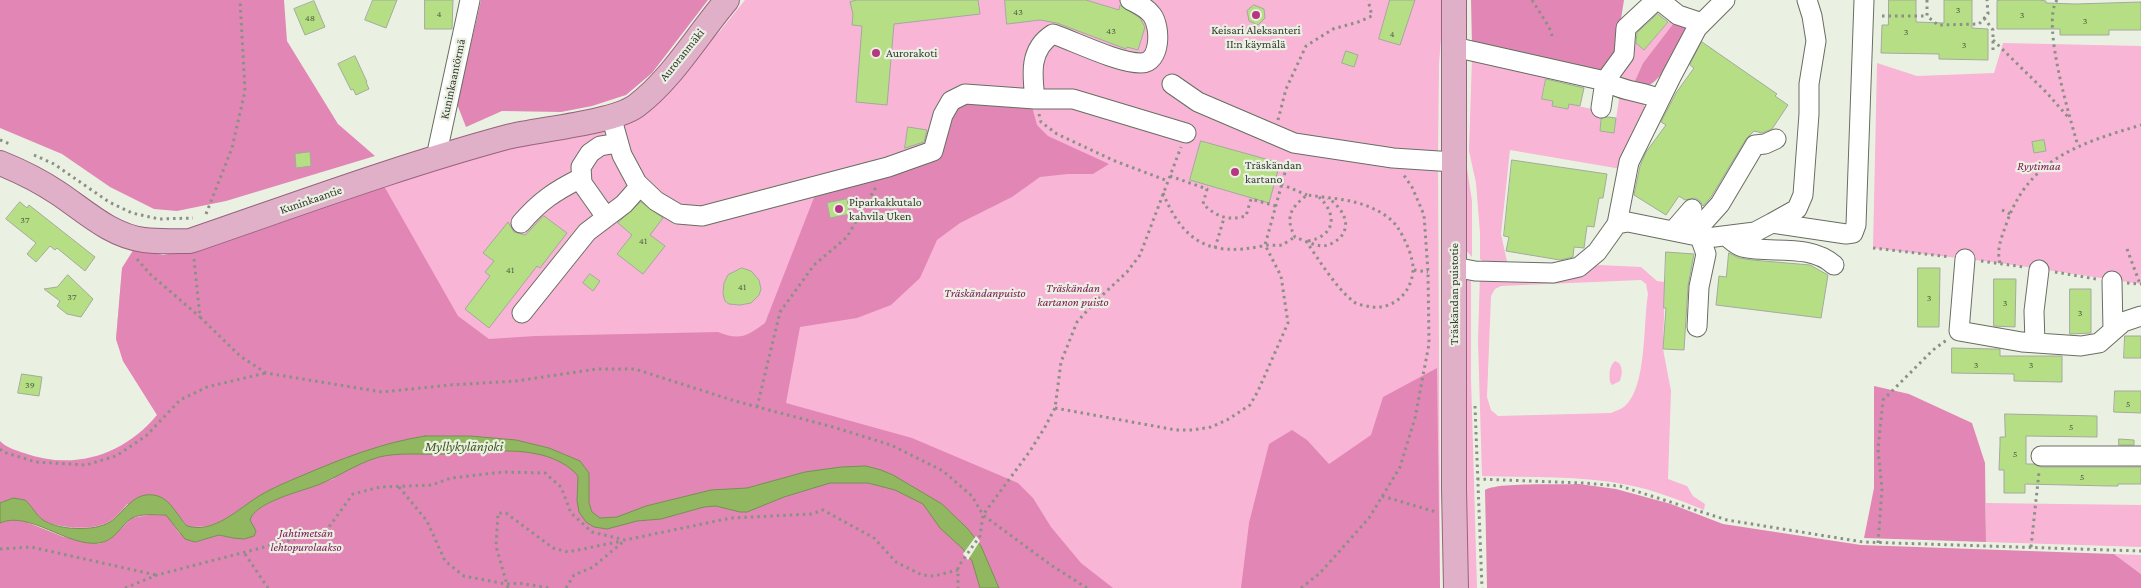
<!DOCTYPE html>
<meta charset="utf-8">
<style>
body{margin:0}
canvas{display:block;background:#eaf1e2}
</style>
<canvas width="2141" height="588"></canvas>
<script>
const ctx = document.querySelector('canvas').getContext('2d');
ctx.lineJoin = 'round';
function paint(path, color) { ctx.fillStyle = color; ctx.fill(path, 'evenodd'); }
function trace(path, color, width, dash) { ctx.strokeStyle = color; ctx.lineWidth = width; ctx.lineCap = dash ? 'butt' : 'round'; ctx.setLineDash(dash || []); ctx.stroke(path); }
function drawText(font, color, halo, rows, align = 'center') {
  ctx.font = font + ' "Crimson Pro",serif'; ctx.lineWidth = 4.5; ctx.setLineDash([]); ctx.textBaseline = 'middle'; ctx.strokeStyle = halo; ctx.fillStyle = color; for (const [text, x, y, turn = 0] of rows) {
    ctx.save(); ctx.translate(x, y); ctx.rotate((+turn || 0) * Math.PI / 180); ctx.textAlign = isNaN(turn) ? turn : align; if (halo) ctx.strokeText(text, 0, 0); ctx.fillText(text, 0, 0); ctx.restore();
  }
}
const green = new Path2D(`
 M745,0H1444L1439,64L1438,154L1440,588H0V523L64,537L157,415L123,361L116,339L122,268L134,249L163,255L181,252L484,154L574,132L693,59L720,31Z
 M1672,18L1676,20L1643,63L1633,85L1618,82L1626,64L1628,36L1644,50Z
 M2003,43L2141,46V284L2000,263L1873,248L1877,63L1917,76L1994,73Z
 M1472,58L1546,76L1542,99L1553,101L1552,106L1568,109L1569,104L1601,111L1600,131L1614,133L1620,92L1641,98L1646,110L1621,169L1510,150L1501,234L1508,266H1488L1480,259V233L1476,183L1469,151Z
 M1464,165L1467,168L1472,201V257L1462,246Z
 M1599,265L1641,267L1657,281L1665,282L1663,349L1671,391L1668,479L1687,486L1693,496L1705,504L1704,510C1679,500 1654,490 1628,485C1580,475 1530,478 1482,476L1478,341L1480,274L1581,271ZM1641,280L1646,284L1648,294C1643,323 1647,386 1625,406C1622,409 1615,411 1611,413L1498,416L1491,410L1487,397L1491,296L1495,289L1501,286Z
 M1467,279L1471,281V378L1477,588H1468L1463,284Z
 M1615,361L1619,363C1623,369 1622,374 1620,381L1612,385L1610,382C1609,375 1609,366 1615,361Z
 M1986,503L2141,505V547L1986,542Z
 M2114,554L2141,555V574Z`);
const forest = new Path2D(`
 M0,0H284L287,41L338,124L375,156L226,201L177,211L154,209L110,187L62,154L0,128Z
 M481,0H708L652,73L626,95L592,106L561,112L502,111L466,127L457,104Z
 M1471,0H1624L1615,57L1600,71L1472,45Z
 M1676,20L1692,27C1684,39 1663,78 1651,84C1645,88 1640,86 1633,85L1643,63Z
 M969,99L1031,103L1037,125L1048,136L1109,164L1093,174H1068L1040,177L1012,197L960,223L937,240L920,278L891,305L857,318L800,327L786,403L912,438L1018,483L1033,498L1051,527L1081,563L1113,588H0V523L13,519L24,521L64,537L99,544L109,540L132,518L149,515H167L179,533L196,542L219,535L233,538L256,532L250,520C255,501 318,485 336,478L272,489L232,515L218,523L207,526L192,527L187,526L173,508L127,504C122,510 116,517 110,521C96,531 55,529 41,519C36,515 32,509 29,504L4,501L0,503V441C7,448 15,450 24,453C74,471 124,455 157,415L123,361L116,339L122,268L134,249L163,255L181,252L384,186L458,316L489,339L535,336L718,332C740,341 747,336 765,323L815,195L937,157L955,105Z
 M1437,368L1440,588H1241L1249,523L1269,444L1292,430L1307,440L1329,464L1371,435L1383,397Z
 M1874,386L1909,394L1972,423L1985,463L1986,542L1864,538L1874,488Z
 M1579,484L1616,489L1671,504L1723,524L1861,545L2114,554L2141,574V588H1487L1485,490C1496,482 1561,485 1579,484Z`);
const water = new Path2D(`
 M425,436H470L516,440L549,448L580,461L589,473V503L592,512L600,518L617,517L646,506L711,490L747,488L805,472L841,467L866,466L881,470L893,475L942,504L968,529L981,546L999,588H980L972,561L962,548L940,528L923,504L895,490L868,483H830L784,497L747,512H740L716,506L704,507L661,519L637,521L607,529L594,527L586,522L579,512L577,501L578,476C569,465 556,459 542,455C511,447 475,453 443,454C422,455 400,452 379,457C354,464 333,481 309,488C294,493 254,504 250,520L256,531L254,536L244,539L233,538L219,535L195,542L185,539L166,515C156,515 141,513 132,518C120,525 116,541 99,543C67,547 29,510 0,523V503L13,498L25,500C32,506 35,514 43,520C58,530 94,532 110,522C125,512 134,489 158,496C171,500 178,517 187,526C214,534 238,509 259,496C272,488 287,482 301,476C341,459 381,443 425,436Z`);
const pier = new Path2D(`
 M976,536L980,541L968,560L963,554Z`);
const building = new Path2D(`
 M373,0H397L386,28L365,20Z
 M425,0H453L452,29H425Z
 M858,0H978L980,14L894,24L887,105L856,102L862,26L852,25L853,14L850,2Z
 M1005,0H1086L1119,10L1120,5L1140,18L1145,27L1138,50L1127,47L1126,49L1057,23L1040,20L1007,24Z
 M1390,0H1415L1400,45L1379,39Z
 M1889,0H1916V22L1944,23V0H1972V28L1988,29V60L1939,59V54L1881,53L1882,25H1888Z
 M2003,0H2039L2046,1V3L2075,4L2141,2V30H2109V35H2060V29H1997V1Z
 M314,1L325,27L305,35L294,9Z
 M1254,5L1264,9L1265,18L1258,25L1249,21L1247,11Z
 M1658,14L1668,22L1644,50L1636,43L1637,33Z
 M1702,42L1777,94L1775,96L1788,105L1772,129L1762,133L1754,131L1746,139L1711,197L1703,206L1700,201L1695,198L1685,200L1679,196L1666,215L1634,195L1640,166L1646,152L1666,125L1661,122L1676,93L1694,68L1690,65Z
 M1346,51L1358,55L1354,67L1342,63Z
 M355,56L367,82H366L369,89L356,95L353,89L351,90L338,64Z
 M1546,79L1584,88L1580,106L1569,104L1568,109L1552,106L1553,101L1542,99Z
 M1608,117L1616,118L1614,133L1600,131L1601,119Z
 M908,127L927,130L924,142L905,148Z
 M2044,140L2046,151L2034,153L2032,142Z
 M1201,141L1280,163L1269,203L1190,180Z
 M310,152L311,166L296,168L295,154Z
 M1512,160L1607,174L1603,198H1599L1594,227L1587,226L1584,248L1574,247L1573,257L1560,260L1506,251L1509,237L1504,236Z
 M847,199L850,214L830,218L827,203Z
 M20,202L27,208L29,205L95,257L85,271L57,248L55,250L50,246L36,262L27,254L36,243L6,219Z
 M641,202L663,218L650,235L665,246L643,274L617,254L632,235L618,223Z
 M544,216L567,233L540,268L537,266L489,328L465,309L490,276L485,272L494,261L483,253L508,222L514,232L525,235Z
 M1666,252L1694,254L1688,286L1684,350L1663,349L1666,308H1664Z
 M1729,253L1739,258L1752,260L1810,265L1828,275L1821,318L1716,305L1719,276L1726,277Z
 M742,268L751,271L759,280L761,289L759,295L751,303L740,305L729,304L725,301L723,294L724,283L728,275Z
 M1918,268H1940L1939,327H1918Z
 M590,274L600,281L593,291L583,283Z
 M68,275L93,299L81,317L67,314L57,306L60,301L44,289L57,287Z
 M1994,279H2016L2015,327L1994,326Z
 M2070,289H2091V333L2070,334Z
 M2125,336H2141V358H2124Z
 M1952,348L1994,349H2000V356H2062V382L2014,381V374L1952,373Z
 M22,374L42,377L39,396L18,393Z
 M2115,391H2141V413L2114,412Z
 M2005,414L2097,416V437L2026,436V464H2033L2041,467H2141V484H2118V486H2109L2025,484V493H2004V470H1999L2000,444V437H2005Z
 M2119,439L2134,440V445H2119Z`);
const path = new Path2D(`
 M1532,0L1549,27L1553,38
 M1927,0V16L1938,25L1979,24L1988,14L1987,0
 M2057,0C2041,23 2070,118 2078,146
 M1882,16H1927
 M1984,18L1993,30V53
 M1993,40L2046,92L2069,118
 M1039,114L1041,122L1057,134L1115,161L1168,181
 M1278,120L1286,89L1306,46L1333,29L1358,22L1372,16L1368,0
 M0,140L10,144
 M34,155L54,164L109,202L132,213L159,219L193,218
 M1170,176L1207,189L1203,204C1217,217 1227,221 1246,216L1251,199L1276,206
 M1281,184L1307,195
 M1163,193C1183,242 1210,257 1262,246C1269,244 1276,246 1282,245C1286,243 1291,239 1295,237
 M2002,210L2010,214
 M206,214L232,148L245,91L240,0
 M1306,241C1319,260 1336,288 1354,302C1358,305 1366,306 1372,307C1394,309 1411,293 1413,271C1414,258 1405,239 1398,228C1393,220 1383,213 1374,209C1354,199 1328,198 1307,195C1290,208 1285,218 1295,237C1303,240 1313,245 1322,246C1329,246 1335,242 1340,238C1353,223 1341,207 1328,198
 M1308,241C1335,236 1338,215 1319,197
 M1215,248L1224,218
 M1873,248L1950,257
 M2127,249L2140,284
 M137,259L150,274L200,317
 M194,259L200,317L240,356L266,373L382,392L450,385L516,381L597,369H635L735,401L833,427L891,445L943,471L972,496L983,515L980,536L958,567V588
 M1981,261L2024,267
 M2000,263C1996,248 2002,237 2007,222C2030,158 2081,143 2141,125
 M1414,270L1428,272
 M2055,272L2096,279
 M2127,283L2141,284
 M1475,406L1482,588
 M757,407L780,312L814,265L847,237L876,187
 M1055,408L1176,430H1193L1211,427L1227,420L1250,405L1258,391L1288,323L1281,276L1265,245L1289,158
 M0,449L3,452L36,462L86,465L116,456L146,436L180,400L207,387L266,373
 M1477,479L1583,483L1620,486L1727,520L1863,542L2141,551
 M399,487L427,521L445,561L464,576L506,584L519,583L549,588
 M1382,496L1436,512
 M1878,543L1882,489L1878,449L1883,400L1933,350L1948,339
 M2031,547L2039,472
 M0,549L31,547L156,575
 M245,554L268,588
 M125,588L157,575L326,531L353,494L380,487L432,485L451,478L504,472L545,473L561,487L571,513L592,532L625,540L731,518L811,514L823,510L874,538L896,562L922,575L934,576L958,570
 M508,588L496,546L498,513H506L553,548L568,552L622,541
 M566,588L574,575L593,567L624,541
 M1087,588L1051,565L983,515L1030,451L1045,427L1055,408L1061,362L1077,322L1094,303L1127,272L1140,255L1181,147
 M1301,588L1320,573L1369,518L1400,467L1415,418L1429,344L1428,272L1424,215L1412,187L1403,174`);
const minor = new Path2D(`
 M1454,47L1605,81L1624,55L1626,28L1655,1L1659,0L1678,15L1702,23
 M1172,84L1198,102L1294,143L1393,158L1454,162
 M1035,99C1032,74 1029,49 1053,34C1076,42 1118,63 1141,63C1161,63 1161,27 1152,15C1146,7 1138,4 1130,0
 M1601,108L1605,81C1623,92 1641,91 1660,99
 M611,116L622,155L637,183L656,201L678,214L702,216L888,167L933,151L943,115L951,101L965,94L1035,99H1073L1186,133
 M439,157L438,148L470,0
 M606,217L582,183L581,167L590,153L600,146L618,143
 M521,223C540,201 555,191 581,178
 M1772,223L1797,209L1803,195L1809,114V84L1816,41L1812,16L1807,0
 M1617,224L1628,222L1707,238L1755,232L1772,223L1846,234L1853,233L1856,225L1864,0
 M1673,231L1692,209
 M1692,235L1720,204L1755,145L1765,144L1776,139
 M1726,236C1731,240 1737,246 1742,247C1772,254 1809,243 1834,265
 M1965,259L1959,331L2022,342L2081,346L2099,343L2123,322L2141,316
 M1454,267L1475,271L1553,273L1579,267L1597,252L1617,224L1629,162L1672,75L1697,28L1725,0
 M2112,281L2113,330
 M522,313L587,232L624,204L640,186
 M1697,327L1699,287L1706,254L1700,237
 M2035,343L2034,311L2039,270
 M2041,456H2141`);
const major = new Path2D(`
 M1454,0V489L1456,588
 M0,163C20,171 40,181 58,193C85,211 111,236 144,240C159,242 175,241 190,241C295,205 400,166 507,137C539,129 612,123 636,106C673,78 698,34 727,0`);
const markers = [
 [1256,15,5,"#b73681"],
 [876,53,5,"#b73681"],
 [1235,172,5,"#b73681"],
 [839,209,5,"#b73681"]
];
const numberNames = [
 ["3",1958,10],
 ["43",1018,12],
 ["4",439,14],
 ["3",2022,15],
 ["48",310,18],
 ["3",2085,21],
 ["43",1111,31],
 ["3",1906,32],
 ["4",1392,34],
 ["3",1964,45],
 ["37",25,220],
 ["41",643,241],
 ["41",510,270],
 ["41",742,287],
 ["37",72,297],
 ["3",1929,298],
 ["3",2005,303],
 ["3",2080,313],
 ["3",1976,365],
 ["3",2031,365],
 ["39",30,385],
 ["5",2128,404],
 ["5",2071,427],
 ["5",2015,454],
 ["5",2082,477]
];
const poiNames = [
 ["Keisari Aleksanteri",1256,30,"center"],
 ["II:n käymälä",1256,44,"center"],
 ["Aurorakoti",886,53],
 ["Träskändan",1245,165],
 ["kartano",1245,179],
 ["Piparkakkutalo",849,202],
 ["kahvila Uken",849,216]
];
const streetNames = [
 ["Auroranmäki",682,55,-51],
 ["Kuninkaantörmä",453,79,-78],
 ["Kuninkaantie",311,200,-19],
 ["Träskändan puistotie",1454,294,-90]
];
const parkNames = [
 ["Ryytimaa",2039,166],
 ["Träskändan",1073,288],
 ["kartanon puisto",1073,302],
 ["Träskändanpuisto",985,293],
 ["Jahtimetsän",306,533],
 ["lehtopurolaakso",306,547]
];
const waterNames = [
 ["Myllykylänjoki",464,447]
];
paint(green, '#f9b5d6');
paint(forest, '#e287b5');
paint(water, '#91b760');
trace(water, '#759152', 1);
paint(pier, '#eaf1e2');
paint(building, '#b6df85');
trace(building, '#a3aa9c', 1);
trace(minor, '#686e61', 21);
trace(major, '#96637b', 26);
trace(path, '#8b9086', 3, [2.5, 4]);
trace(minor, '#fff', 19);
trace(major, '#e0b0c8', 24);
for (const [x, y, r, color] of markers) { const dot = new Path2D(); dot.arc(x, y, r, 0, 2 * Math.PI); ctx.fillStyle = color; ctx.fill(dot); trace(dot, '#eaf1e2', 2); }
drawText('10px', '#556147', null, numberNames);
drawText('12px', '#353732', '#eaf1e2', poiNames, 'left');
drawText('12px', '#353732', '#eaf1e2', streetNames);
drawText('italic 12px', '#7e1155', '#eaf1e2', parkNames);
drawText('italic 14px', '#3e571a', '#eaf1e2', waterNames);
</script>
